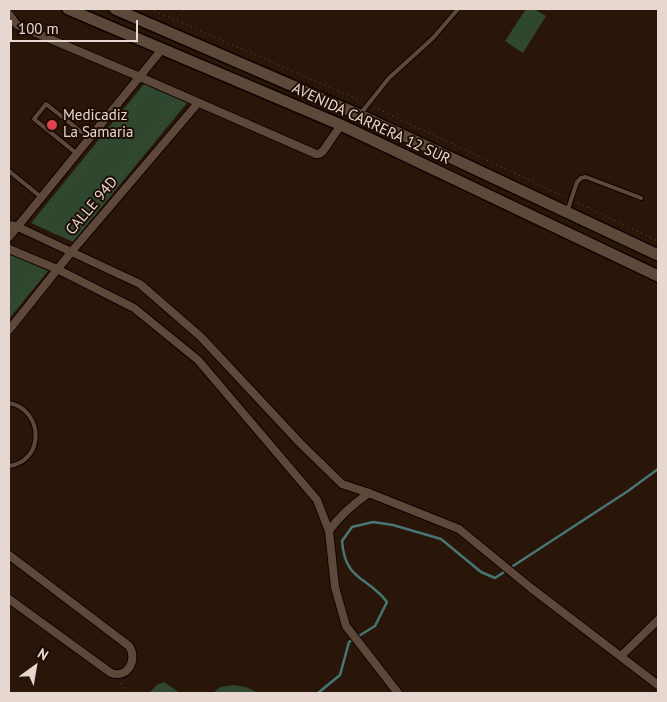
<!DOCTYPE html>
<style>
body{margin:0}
#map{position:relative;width:667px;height:702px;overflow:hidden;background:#291609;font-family:"PT Sans",sans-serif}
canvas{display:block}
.frame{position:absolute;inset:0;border:10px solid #e6d8d0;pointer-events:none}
.north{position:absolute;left:10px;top:642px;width:50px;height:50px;-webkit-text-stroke:4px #1f0c03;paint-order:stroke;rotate:32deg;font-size:14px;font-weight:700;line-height:20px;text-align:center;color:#e6d8d0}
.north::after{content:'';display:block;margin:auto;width:18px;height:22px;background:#e6d8d0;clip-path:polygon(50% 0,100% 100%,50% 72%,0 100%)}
.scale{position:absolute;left:10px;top:20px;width:128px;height:22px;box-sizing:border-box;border:2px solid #e6d8d0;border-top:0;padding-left:6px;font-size:15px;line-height:18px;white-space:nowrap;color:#e6d8d0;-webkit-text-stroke:4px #1f0c03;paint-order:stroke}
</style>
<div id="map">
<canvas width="667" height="702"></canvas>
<div class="frame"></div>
<div class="north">N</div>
<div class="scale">100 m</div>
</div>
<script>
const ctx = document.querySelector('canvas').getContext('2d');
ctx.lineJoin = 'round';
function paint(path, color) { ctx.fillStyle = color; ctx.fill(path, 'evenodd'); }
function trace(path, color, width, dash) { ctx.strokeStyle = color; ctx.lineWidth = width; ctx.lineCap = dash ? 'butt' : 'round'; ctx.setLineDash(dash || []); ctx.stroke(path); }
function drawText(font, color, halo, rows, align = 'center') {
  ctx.font = font + ' "PT Sans",sans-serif'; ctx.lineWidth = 4; ctx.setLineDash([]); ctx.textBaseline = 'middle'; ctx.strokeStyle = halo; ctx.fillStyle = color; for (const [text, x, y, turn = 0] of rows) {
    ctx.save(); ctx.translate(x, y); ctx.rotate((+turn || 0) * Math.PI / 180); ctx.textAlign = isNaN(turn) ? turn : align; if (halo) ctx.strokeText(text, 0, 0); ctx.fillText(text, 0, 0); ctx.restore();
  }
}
const green = new Path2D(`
 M526,9H534L546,16L523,53L505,41Z
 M144,84L187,103L73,242L31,223Z
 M9,254L48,271L9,319Z
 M164,682L180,693H149L158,684Z
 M234,685L246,687L259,693H213L220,687Z`);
const stream = new Path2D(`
 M513,566L628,491L658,469
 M318,693L340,675L349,642L375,626L387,602C367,576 345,581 342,541L352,527L373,522L393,525L441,539L481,572L495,578L504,572`);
const path = new Path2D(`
 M150,9L361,101
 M177,19L185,9
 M148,89L38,223L71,238L178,103
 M374,107L565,197
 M578,203L658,241
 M55,234C61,225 65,224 76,226L82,221L174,102
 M9,306L34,275L32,269
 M9,314L44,272
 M121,683L126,693`);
const lane = new Path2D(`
 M361,113L389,78L433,38L458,9
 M76,153L34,119L46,104L89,138
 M9,171L41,197
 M568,209L577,182L581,178L586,177L641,198
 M9,403C44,410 45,461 9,466`);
const street = new Path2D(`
 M9,14L17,25L140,77L316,154H319L323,151L341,125
 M9,225L16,226L140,284L201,337L300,443L342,484L369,493L459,529L531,588L658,685
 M9,237L163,48
 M9,249L57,269L134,308L198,360L317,500L329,531L335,587L346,626L398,693
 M9,330L72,251L198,103
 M329,531C340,515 353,504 369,493
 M9,555L129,646C138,659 128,679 111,673L9,599
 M621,656L658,620`);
const secondary = new Path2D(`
 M68,9L341,125L658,276
 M115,9L360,115L658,255`);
const markers = [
 [52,125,6,"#e0444e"]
];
const poiNames = [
 ["Medicadiz",63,116],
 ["La Samaria",63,133]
];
const streetNames = [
 ["AVENIDA CARRERA 12 SUR",371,124,25],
 ["CALLE 94D",92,206,-50]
];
paint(green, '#30472f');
trace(stream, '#477675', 2.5);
trace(lane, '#100200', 6);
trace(street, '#100200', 10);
trace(secondary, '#100200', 14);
trace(path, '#625145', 1, [1, 4]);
trace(lane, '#5e483a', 4);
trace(street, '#5e483a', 8);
trace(secondary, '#5e483a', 11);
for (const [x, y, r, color] of markers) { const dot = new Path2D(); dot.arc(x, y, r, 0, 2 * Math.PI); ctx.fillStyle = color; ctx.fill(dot); trace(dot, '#1f0c03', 2); }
drawText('15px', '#e6d8d0', '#1f0c03', poiNames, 'left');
drawText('15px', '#e6d8d0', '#1f0c03', streetNames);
</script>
